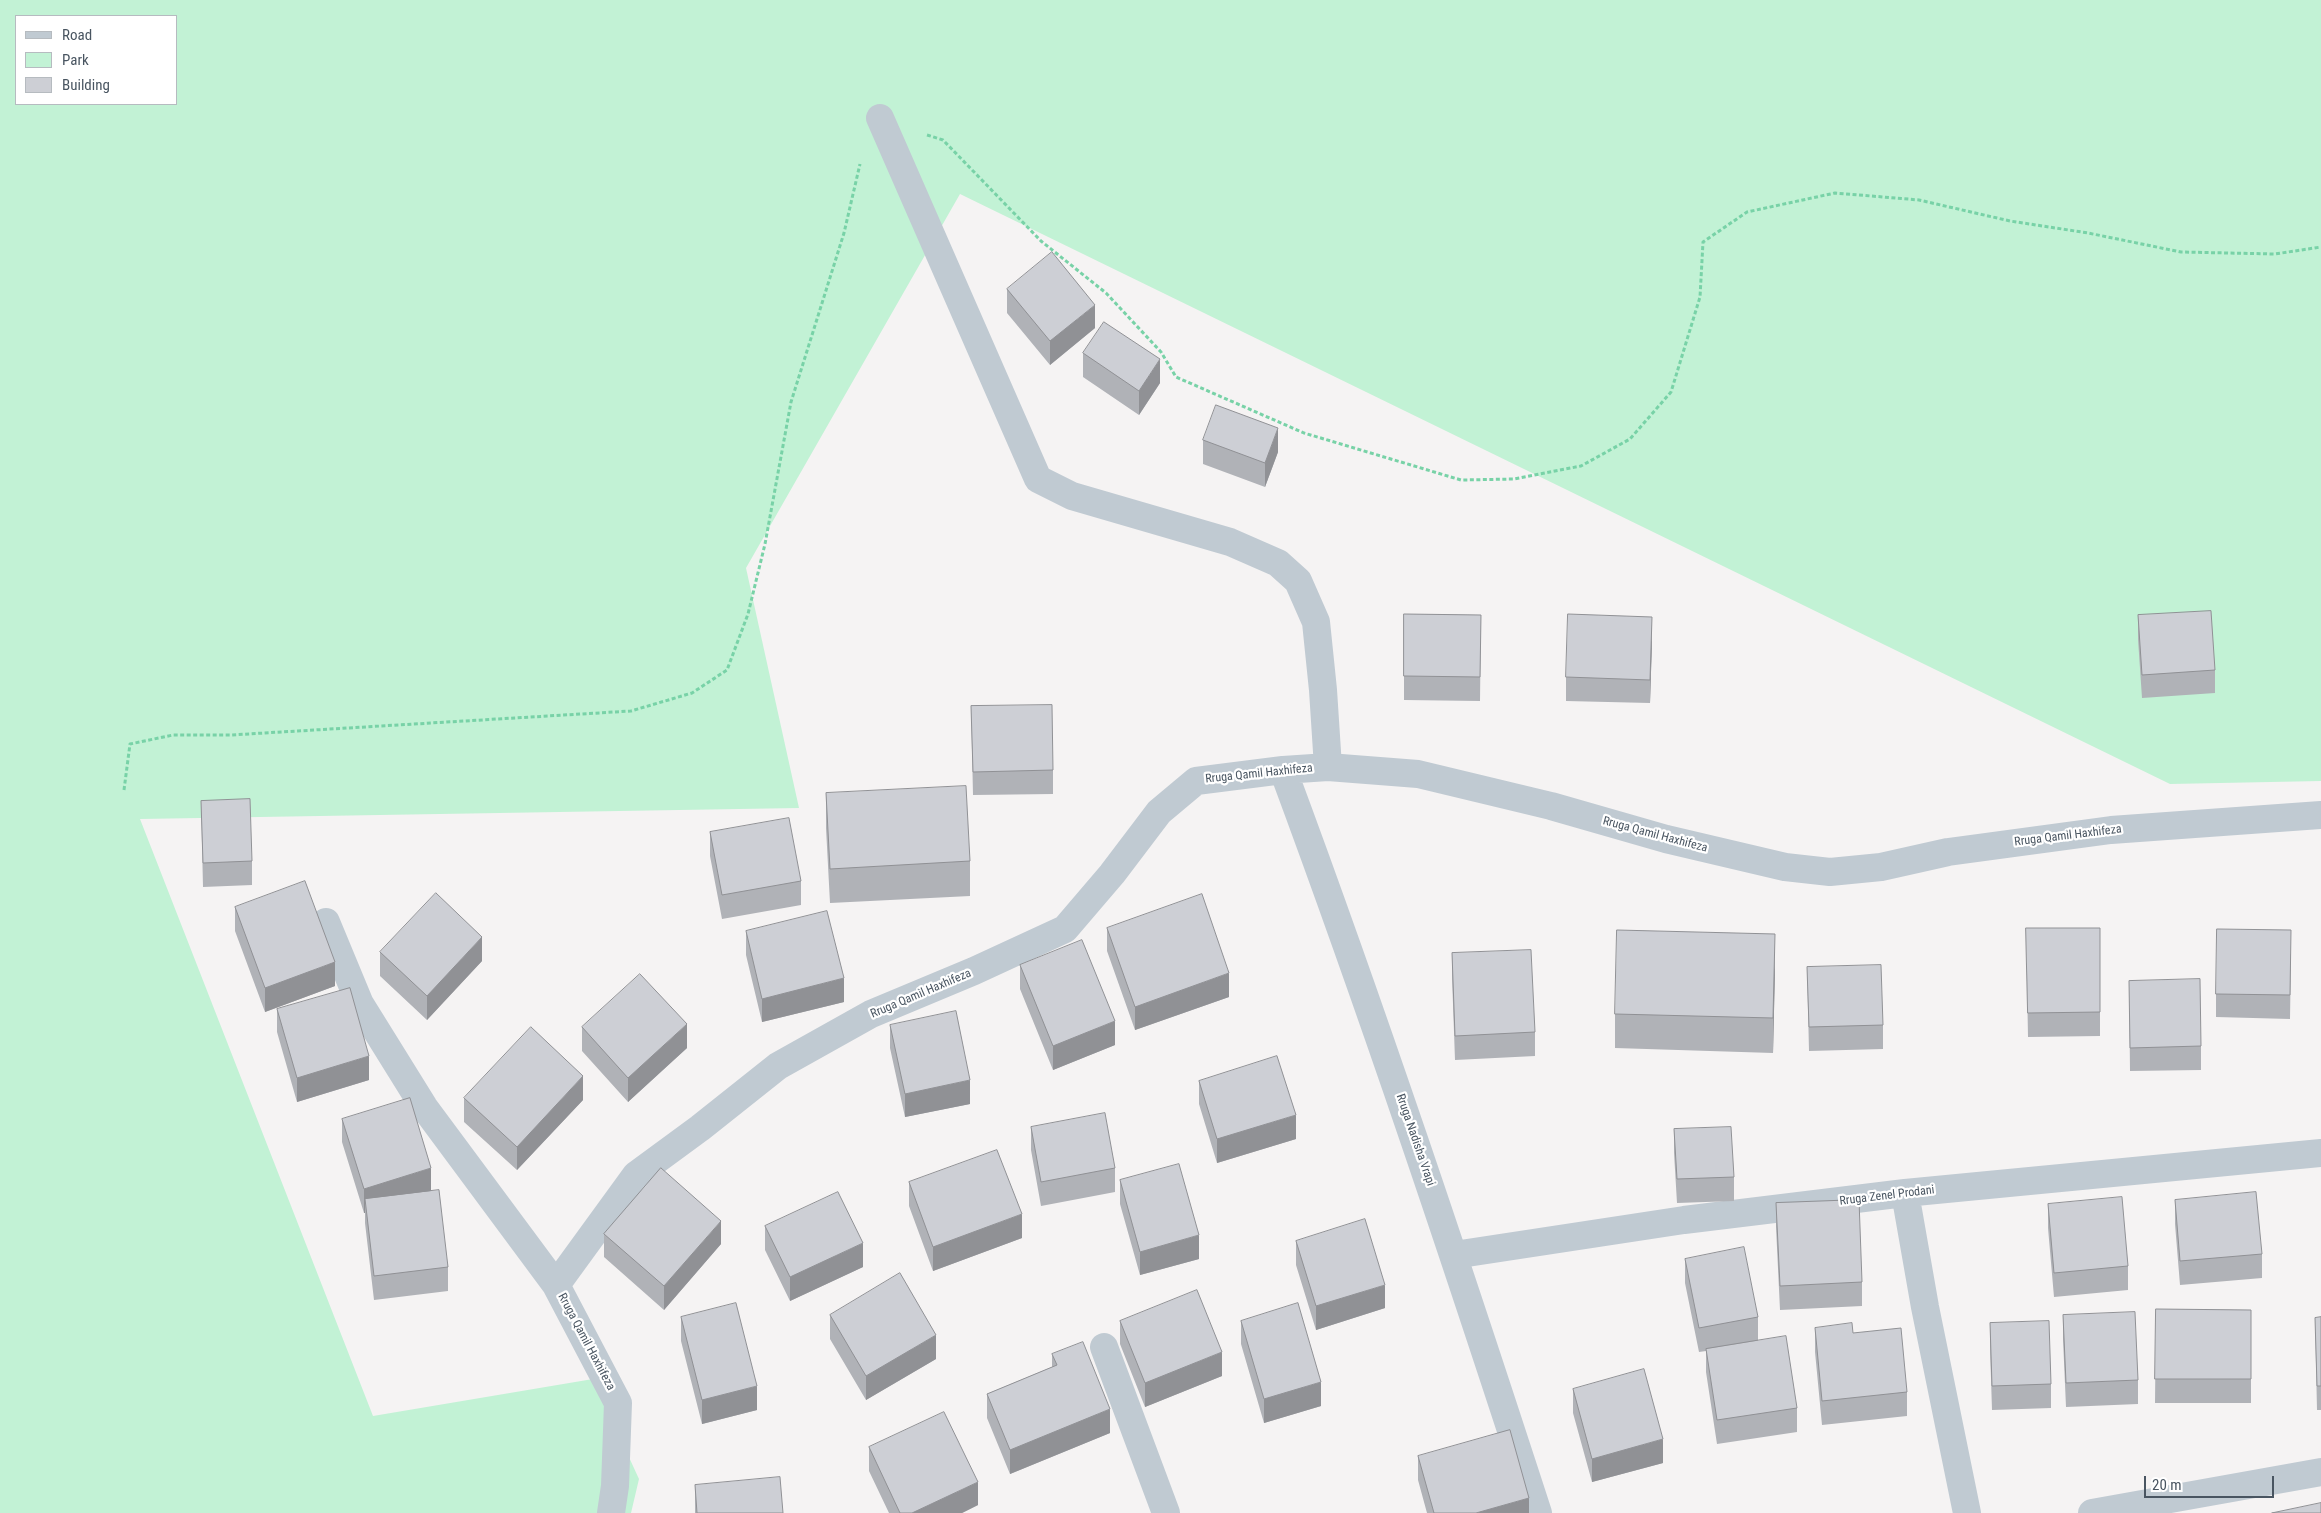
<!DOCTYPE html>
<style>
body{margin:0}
#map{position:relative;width:2321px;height:1513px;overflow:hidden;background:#f5f3f3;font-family:"Roboto Condensed",sans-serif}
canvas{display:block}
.legend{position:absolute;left:15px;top:15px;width:162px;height:90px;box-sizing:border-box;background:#fff;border:1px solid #b6bbc0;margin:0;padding:6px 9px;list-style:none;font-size:15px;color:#495561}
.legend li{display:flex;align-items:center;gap:10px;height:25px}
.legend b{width:25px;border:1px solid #b6bbc0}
.scale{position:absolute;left:2144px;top:1476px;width:130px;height:22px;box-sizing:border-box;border:2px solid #495561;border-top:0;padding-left:6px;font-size:15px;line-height:18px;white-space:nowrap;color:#495561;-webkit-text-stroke:4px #fff;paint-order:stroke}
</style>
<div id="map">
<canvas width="2321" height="1513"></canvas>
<ul class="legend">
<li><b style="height:6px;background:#c0cad2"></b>Road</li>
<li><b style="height:14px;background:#c2f2d5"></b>Park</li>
<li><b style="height:14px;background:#cdcfd5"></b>Building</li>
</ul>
<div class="scale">20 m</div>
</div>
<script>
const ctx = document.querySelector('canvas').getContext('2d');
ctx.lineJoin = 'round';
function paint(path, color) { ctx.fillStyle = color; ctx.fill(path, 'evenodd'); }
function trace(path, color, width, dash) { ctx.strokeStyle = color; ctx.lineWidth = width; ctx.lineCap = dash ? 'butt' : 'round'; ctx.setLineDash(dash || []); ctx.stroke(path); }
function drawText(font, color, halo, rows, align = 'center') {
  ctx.font = font + ' "Roboto Condensed",sans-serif'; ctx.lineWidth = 4.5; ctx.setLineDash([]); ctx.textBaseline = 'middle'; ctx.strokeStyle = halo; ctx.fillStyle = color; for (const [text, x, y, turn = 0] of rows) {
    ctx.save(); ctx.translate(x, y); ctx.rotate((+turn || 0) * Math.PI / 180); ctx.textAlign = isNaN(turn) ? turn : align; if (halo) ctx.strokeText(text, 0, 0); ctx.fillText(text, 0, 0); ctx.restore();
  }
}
const green = new Path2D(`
 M0,0H2321V781L2170,784L960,194L746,568L799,808L140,819L373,1416L593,1379L639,1479L631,1513H0ZM16,16H176V104H16Z`);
const path = new Path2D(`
 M927,135L943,140L1041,241L1106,293L1161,352L1176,377L1304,433L1461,480L1514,479L1581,466L1630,439L1671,392L1700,297L1703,242L1747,212L1835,193L1919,200L2010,221L2088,233L2181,252L2275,254L2321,247
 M124,790L130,744L173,735H231L631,711L692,693L727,670L748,614L765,544L791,402L844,233L860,164`);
const minor = new Path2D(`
 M880,118L1038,479L1072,496L1230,542L1278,563L1298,581L1316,622L1323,690L1328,767
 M1283,770C1374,1015 1457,1264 1538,1513
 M326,922L360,1004L424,1107L556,1285
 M1905,1193L1925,1307L1967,1513
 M1454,1255L1684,1220L1905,1193L2321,1153
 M1104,1347L1166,1513
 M611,1513L615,1486L618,1403L556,1285L636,1175L700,1128L778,1066L871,1014L974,971L1065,929L1112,874L1159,812L1196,781L1283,770L1328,767L1418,774L1551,806L1666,839L1785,867L1830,872L1881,867L1948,852L2111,830L2321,815
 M2092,1513L2321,1472`);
const wall = new Path2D(`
 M1007,289L1095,328L1050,365L1007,313Z
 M1083,353L1160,383L1139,415L1083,377Z
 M1203,440L1278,452L1265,487L1203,464Z
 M1404,614L1481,615L1480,701L1404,700Z
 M2138,615L2215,670V693L2142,698L2138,639Z
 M1652,641L1650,703L1566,701V677Z
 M971,706L1053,770V794L973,795Z
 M826,793L970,861V896L830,903L826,828Z
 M201,801L252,861V885L203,887Z
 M710,832L801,881V905L722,919L710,856Z
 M235,907L335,986L265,1012L235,931Z
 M1107,928L1229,997L1135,1030L1107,951Z
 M2026,928H2100V1036L2028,1037Z
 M746,931L844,1002L762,1022L746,955Z
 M380,952L482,961L427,1020L380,976Z
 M1452,953L1535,1032V1056L1455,1060L1452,976Z
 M2291,954L2290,1019L2216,1017V994Z
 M1020,965L1115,1045L1053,1070L1020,989Z
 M1807,967L1883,1025V1049L1809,1051Z
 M1775,969L1773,1053L1615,1048V1014Z
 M2129,981L2201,1046V1070L2130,1071Z
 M277,1009L369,1080L297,1102L277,1032Z
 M890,1025L970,1104L905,1117L890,1048Z
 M582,1027L687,1048L628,1102L582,1051Z
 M1199,1081L1296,1139L1217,1163L1199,1104Z
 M464,1098L583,1100L517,1170L464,1122Z
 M342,1119L431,1191L448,1267V1291L374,1300L365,1223V1213H364L342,1142Z
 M1031,1127L1115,1168V1192L1041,1206L1031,1150Z
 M1674,1129L1734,1177V1201L1677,1203L1674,1153Z
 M1120,1180L1199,1259L1140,1275L1120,1204Z
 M909,1182L1022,1238L933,1271L909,1206Z
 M2175,1200L2262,1254V1278L2180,1285L2175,1224Z
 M1776,1203L1862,1282V1306L1780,1310L1776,1227Z
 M2048,1204L2128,1266V1290L2054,1297L2048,1228Z
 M765,1226L863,1267L790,1301L765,1250Z
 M604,1234L721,1244L664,1310L604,1257Z
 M1296,1241L1385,1308L1316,1330L1296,1265Z
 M1685,1259L1758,1317V1341L1797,1408V1432L1717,1444L1706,1372V1351L1699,1352L1685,1283Z
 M2156,1309L2251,1310V1403H2155Z
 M830,1315L936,1359L866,1400L830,1339Z
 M2063,1315L2138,1380V1404L2066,1407L2063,1339Z
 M681,1317L757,1410L702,1424L681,1341Z
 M2321,1317V1410H2317L2315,1318Z
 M1120,1321L1222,1376L1145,1407L1120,1344Z
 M1241,1321L1321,1406L1264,1423L1241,1344Z
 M1990,1323L2051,1384V1408L1992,1410L1990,1347Z
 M1815,1328L1907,1392V1416L1822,1425L1815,1352Z
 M1052,1354L1110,1433L1010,1474L987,1418V1394L1052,1367Z
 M1573,1389L1663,1463L1592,1482L1573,1413Z
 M869,1447L978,1505L962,1513H889L869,1471Z
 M1418,1456L1529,1513H1427L1418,1480Z
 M695,1485L783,1513H695Z`);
const shadedWall = new Path2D(`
 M1095,305V328L1050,365V341Z
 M1160,359V383L1139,415V391Z
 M1278,428V452L1265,487V463Z
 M1652,617V641L1650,703V680Z
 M1775,934V969L1773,1053V1018Z
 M482,937V961L427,1020V996Z
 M335,962V986L265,1012V988Z
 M1229,973V997L1135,1030V1007Z
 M844,978V1002L762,1022V999Z
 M1115,1021V1045L1053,1070V1046Z
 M687,1024V1048L628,1102V1078Z
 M369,1056V1080L297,1102V1078Z
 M583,1076V1100L517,1170V1147Z
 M970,1080V1104L905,1117V1094Z
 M1296,1115V1139L1217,1163V1139Z
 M431,1168V1192L365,1199V1213H364V1189Z
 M1022,1214V1238L933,1271V1247Z
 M721,1221V1244L664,1310V1286Z
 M1199,1235V1259L1140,1275V1252Z
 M863,1243V1267L790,1301V1277Z
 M1385,1285V1308L1316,1330V1306Z
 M936,1335V1359L866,1400V1376Z
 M1222,1352V1376L1145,1407V1383Z
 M1321,1382V1406L1264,1423V1399Z
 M757,1386V1410L702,1424V1400Z
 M1110,1409V1433L1010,1474V1450Z
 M1663,1439V1463L1592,1482V1459Z
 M978,1482V1505L962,1513H912Z
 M1529,1498V1513H1476Z`);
const building = new Path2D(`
 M1052,252L1095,305L1050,341L1007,289Z
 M1104,322L1160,359L1139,391L1083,353Z
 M1216,405L1278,428L1265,463L1203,440Z
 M2211,611L2215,670L2142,675L2138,615Z
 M1404,614L1481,615L1480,677L1404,676Z
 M1568,614L1652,617L1650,680L1566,677Z
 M1052,705L1053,770L973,772L971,706Z
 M966,786L970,861L830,869L826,793Z
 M250,799L252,861L203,863L201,801Z
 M789,818L801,881L722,895L710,832Z
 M305,881L335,962L265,988L235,907Z
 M436,893L482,937L427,996L380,952Z
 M1202,894L1229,973L1135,1007L1107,928Z
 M827,911L844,978L762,999L746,931Z
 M2026,928H2100V1012L2028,1013Z
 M2217,929L2291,930L2290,995L2216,994Z
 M1617,930L1775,934L1773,1018L1615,1014Z
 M1082,940L1115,1021L1053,1046L1020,965Z
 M1531,950L1535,1032L1455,1036L1452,953Z
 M1881,965L1883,1025L1809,1027L1807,967Z
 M640,974L687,1024L628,1078L582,1027Z
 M2200,979L2201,1046L2130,1048L2129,981Z
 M350,988L369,1056L297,1078L277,1009Z
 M956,1011L970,1080L905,1094L890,1025Z
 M531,1027L583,1076L517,1147L464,1098Z
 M1277,1056L1296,1115L1217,1139L1199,1081Z
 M410,1098L431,1168L364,1189L342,1119Z
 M1105,1113L1115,1168L1041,1182L1031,1127Z
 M1731,1127L1734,1177L1677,1179L1674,1129Z
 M997,1150L1022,1214L933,1247L909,1182Z
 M1179,1164L1199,1235L1140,1252L1120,1180Z
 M661,1168L721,1221L664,1286L604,1234Z
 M439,1190L448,1267L374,1276L365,1199Z
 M838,1192L863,1243L790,1277L765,1226Z
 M2256,1192L2262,1254L2180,1261L2175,1200Z
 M2122,1197L2128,1266L2054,1273L2048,1204Z
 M1859,1200L1862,1282L1780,1286L1776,1203Z
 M1365,1219L1385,1285L1316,1306L1296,1241Z
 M1744,1247L1758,1317L1699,1328L1685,1259Z
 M900,1273L936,1335L866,1376L830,1315Z
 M1197,1290L1222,1352L1145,1383L1120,1321Z
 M736,1303L757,1386L702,1400L681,1317Z
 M1298,1303L1321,1382L1264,1399L1241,1321Z
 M2156,1309L2251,1310V1379H2155Z
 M2135,1312L2138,1380L2066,1383L2063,1315Z
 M2321,1317V1386H2317L2315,1318Z
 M2049,1321L2051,1384L1992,1386L1990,1323Z
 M1852,1323L1853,1333L1901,1328L1907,1392L1822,1401L1815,1328Z
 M1786,1336L1797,1408L1717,1420L1706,1349Z
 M1083,1342L1110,1409L1010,1450L987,1394L1057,1365L1052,1354Z
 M1644,1369L1663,1439L1592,1459L1573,1389Z
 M944,1412L978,1482L912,1513H900L869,1447Z
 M1510,1430L1529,1498L1476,1513H1434L1418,1456Z
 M780,1477L783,1513H697L695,1485Z
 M2321,1503V1513H2272Z`);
const streetNames = [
 ["Rruga Qamil Haxhifeza",1259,774,-6],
 ["Rruga Qamil Haxhifeza",1655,835,15],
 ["Rruga Qamil Haxhifeza",2068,836,-7],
 ["Rruga Qamil Haxhifeza",921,994,-23],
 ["Rruga Nadisha Vrapi",1415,1140,71],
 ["Rruga Zenel Prodani",1887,1196,-7],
 ["Rruga Qamil Haxhifeza",586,1342,62]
];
paint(green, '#c2f2d5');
trace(path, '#78d2a7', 3, [4, 2.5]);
trace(minor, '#c0cad2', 28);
paint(wall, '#b0b2b7');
paint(shadedWall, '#909195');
paint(building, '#cdcfd5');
trace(building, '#909195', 1);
drawText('12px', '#495561', '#fff', streetNames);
</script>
